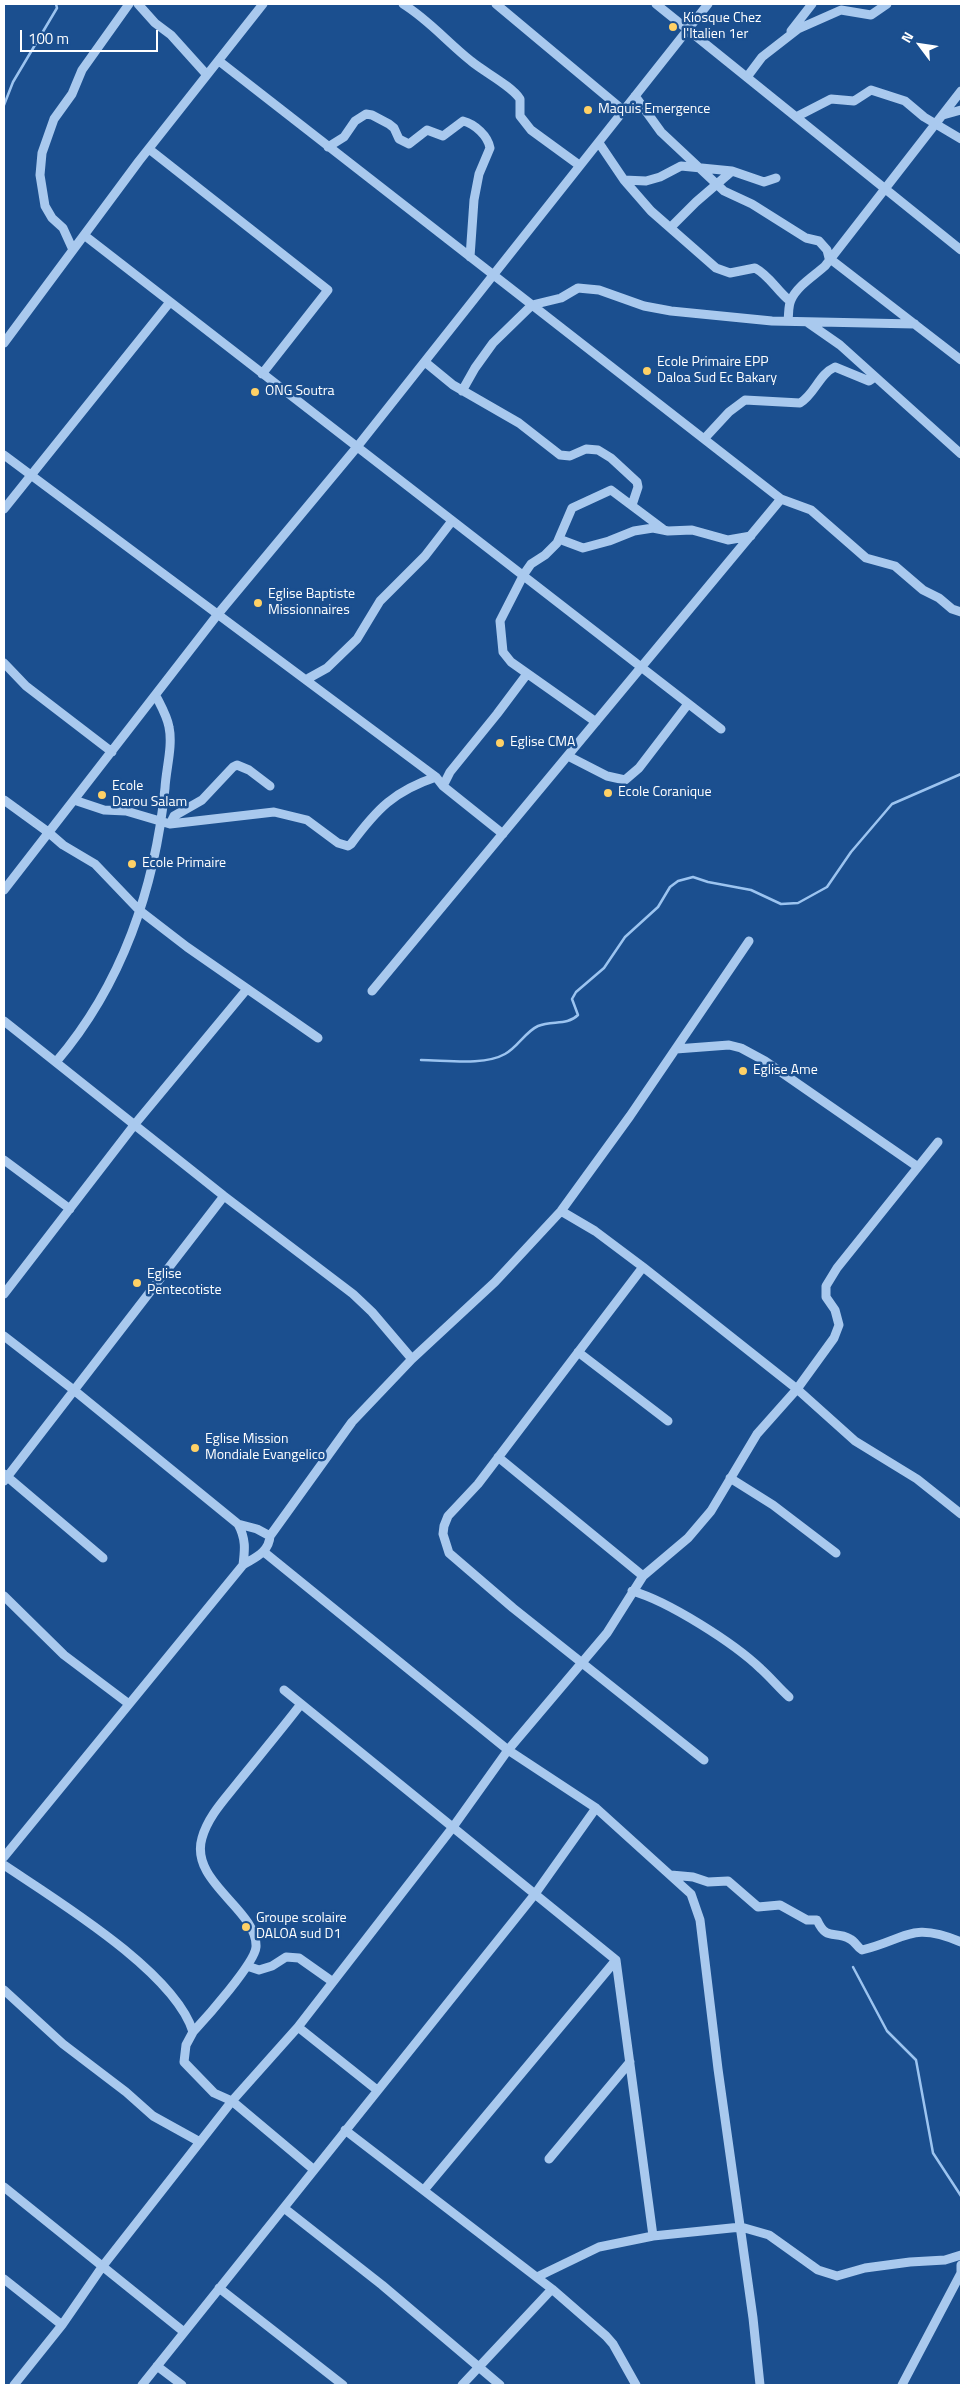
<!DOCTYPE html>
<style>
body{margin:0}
#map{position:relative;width:965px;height:2389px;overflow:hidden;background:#1b4f8f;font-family:"Titillium Web",sans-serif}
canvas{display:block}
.frame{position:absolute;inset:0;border:5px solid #fff;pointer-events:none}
.north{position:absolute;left:895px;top:20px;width:50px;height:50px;-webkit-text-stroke:4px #1b4f8f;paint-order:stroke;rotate:301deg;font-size:14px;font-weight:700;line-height:20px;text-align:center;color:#fff}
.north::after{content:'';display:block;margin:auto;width:18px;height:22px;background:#fff;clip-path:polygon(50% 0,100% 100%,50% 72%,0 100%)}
.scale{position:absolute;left:20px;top:30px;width:138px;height:22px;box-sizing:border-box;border:2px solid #fff;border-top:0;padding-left:6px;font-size:15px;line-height:18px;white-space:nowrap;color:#fff;-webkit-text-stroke:4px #1b4f8f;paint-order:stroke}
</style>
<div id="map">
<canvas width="965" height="2389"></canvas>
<div class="frame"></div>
<div class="north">N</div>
<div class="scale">100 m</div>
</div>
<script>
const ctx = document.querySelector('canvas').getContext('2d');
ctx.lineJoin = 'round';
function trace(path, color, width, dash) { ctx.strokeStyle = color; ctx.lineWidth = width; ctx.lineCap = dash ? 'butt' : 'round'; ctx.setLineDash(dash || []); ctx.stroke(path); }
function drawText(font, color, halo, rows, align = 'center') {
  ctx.font = font + ' "Titillium Web",sans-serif'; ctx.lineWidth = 5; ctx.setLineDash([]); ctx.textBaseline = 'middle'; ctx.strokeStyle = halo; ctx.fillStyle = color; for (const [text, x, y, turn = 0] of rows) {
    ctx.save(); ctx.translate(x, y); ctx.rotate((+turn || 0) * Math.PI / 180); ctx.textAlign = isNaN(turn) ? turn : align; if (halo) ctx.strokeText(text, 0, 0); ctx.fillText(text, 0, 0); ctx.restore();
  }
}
const stream = new Path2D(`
 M4,105L13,82L57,8L56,4
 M421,1060C445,1060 484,1066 505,1054C518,1047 525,1032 538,1026C552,1020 567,1026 578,1015L572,999L576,992L604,968L625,937L658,907L670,887L678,881L693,877L708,882L751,890L781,904L798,903L827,887L851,852L892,804L961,774
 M853,1967L887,2031L916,2060L933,2153L961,2196`);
const minor = new Path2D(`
 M138,4L155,23L171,35L207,75
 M403,4C429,20 447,42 471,61C484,72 512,86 520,99V116L531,130L579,165
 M496,4L624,111
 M656,4L961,250
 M791,31L812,4
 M219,61L781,499L811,510L866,558L895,566L923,590L939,598L952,609L961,612
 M747,77L762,57L798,29L841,10L871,15L887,4
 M635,96L661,132L724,191L752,204L806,238L819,241L827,250L829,258L961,360
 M943,115L961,110
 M796,117L831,99L854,101L871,90L905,101L924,117L961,139
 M599,143L624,180L651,211L716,268L730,273L755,268C770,276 777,291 790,301
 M328,147L344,137L355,121L366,114L372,115L389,124L394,128L399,139L409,144L427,130L443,136L463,121C475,124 488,136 490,148L479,174L474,200L470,257
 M149,149L328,290L262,374
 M624,180L646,181L660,177L681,166L732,171L764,182L776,178
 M671,227L696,202L732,171
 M84,235L721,729
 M73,250L63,228L52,218L45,206L40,175L42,153L54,119L72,94L82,70L129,4
 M788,320C789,314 788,306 791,300C797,286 814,276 825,266L961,91
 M807,322L840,345L961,454
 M4,343L139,161L263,4
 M425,362L453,385L519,423L560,455L570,456L586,449L598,450L611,458L637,482L638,487L632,505
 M462,391L475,368L493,343L532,305L561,298L578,288L599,290L644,306L671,311L772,321L915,324
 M704,439L729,412L745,400L800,403C815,394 819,374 835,367L869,381L875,377
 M4,455L436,777L443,786L503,834
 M4,509L170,302
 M559,539L583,548L609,541L634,531L653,528L668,531L692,530L728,540L751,536
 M4,663L26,686L112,752
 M308,681L309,678L327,668L357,639L380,601L425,556L452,521
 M596,722L511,662L503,652L500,621L524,574L531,564L545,555L557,543L572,508L611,490L663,529
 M568,756L607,776L625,780L639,768L688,704
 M443,786L450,772L497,714L527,674
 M4,800L48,832L63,845L95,864L139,910L187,947L318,1038
 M74,800L104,810L126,811L170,824L274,812L307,820L338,843L348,846L351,844C377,809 394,791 436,777
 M170,824L174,816L202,800L233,767L237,765L249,770L270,786
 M4,890L218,614L357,447L708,4
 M372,991L781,499
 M4,1021L224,1196L353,1294L372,1312L412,1359L352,1422L270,1536
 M676,1049L729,1045L741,1048L765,1061L918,1167
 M56,1062C122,985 155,888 165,788C166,769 173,746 169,727C167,716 161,706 156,696
 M4,1160L70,1209
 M561,1211L595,1231L643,1267L797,1389L855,1441L917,1479L961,1514
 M643,1267L478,1484L448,1516L444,1526L443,1534L449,1553L513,1608L704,1760
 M4,1294L135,1124L247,989
 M4,1336L75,1391L238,1524C246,1539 245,1549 243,1565
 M578,1352L668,1421
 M412,1359L495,1282L561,1211L630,1116L749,941
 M498,1457L643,1576
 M4,1474L103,1558
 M730,1478L773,1505L836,1553
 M4,1481L224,1196
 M264,1552L508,1750L596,1808L691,1894L700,1920L718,2069L753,2318L760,2385
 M632,1591C668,1601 734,1643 761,1669C771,1678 779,1688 789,1697
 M4,1596L64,1655L129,1704
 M284,1690L616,1960L653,2236
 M4,1857L243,1565C256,1557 269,1552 270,1536L257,1529L238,1524
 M4,1865C56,1900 175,1972 193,2032L186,2045L184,2062L214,2093L232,2101L313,2169
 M671,1875L693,1877L708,1882L728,1881L758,1907L780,1905L807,1920H817C827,1942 834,1930 850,1939C855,1941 857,1947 862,1950C907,1939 911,1921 961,1942
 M247,1966L259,1970L272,1966L286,1957L299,1958L333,1982
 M4,1990L63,2044L126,2092L153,2116L200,2142
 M298,2027L377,2090
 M193,2032C206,2018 255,1963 256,1947C258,1910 189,1882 202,1838C208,1816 225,1799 239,1781C260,1755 281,1730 301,1704
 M345,2130L552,2289L606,2336L613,2344L636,2385
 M549,2159L630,2062
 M4,2187L184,2332
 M424,2190L616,1960
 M284,2208L382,2285L500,2385
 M537,2277L599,2247L653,2236L741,2227L769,2235L818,2270L837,2276L865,2268L910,2262L945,2260L961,2255
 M4,2279L62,2325
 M219,2288L343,2385
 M157,2366L182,2385
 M14,2385L62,2325L102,2267L232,2101L298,2027L453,1827L508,1750L607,1633L643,1576L688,1538L711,1511L757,1434L797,1389L834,1338L839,1325L835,1310L826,1297V1286L837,1268L938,1142
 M142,2385L535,1894L596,1808
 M462,2385L552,2289
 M902,2385L961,2273V2265`);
const markers = [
 [673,27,5,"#ffd166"],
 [588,110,5,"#ffd166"],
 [647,371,5,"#ffd166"],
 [255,392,5,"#ffd166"],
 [258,603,5,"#ffd166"],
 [500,743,5,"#ffd166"],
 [608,793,5,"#ffd166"],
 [102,795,5,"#ffd166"],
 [132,864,5,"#ffd166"],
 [743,1071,5,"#ffd166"],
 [137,1283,5,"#ffd166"],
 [195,1448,5,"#ffd166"],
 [246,1927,5,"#ffd166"]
];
const poiNames = [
 ["Kiosque Chez",683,19],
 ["l'Italien 1er",683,35],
 ["Maquis Emergence",598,110],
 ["Ecole Primaire EPP",657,363],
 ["Daloa Sud Ec Bakary",657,379],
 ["ONG Soutra",265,392],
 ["Eglise Baptiste",268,595],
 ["Missionnaires",268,611],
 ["Eglise CMA",510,743],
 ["Ecole",112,787],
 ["Darou Salam",112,803],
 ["Ecole Coranique",618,793],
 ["Ecole Primaire",142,864],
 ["Eglise Ame",753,1071],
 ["Eglise",147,1275],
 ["Pentecotiste",147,1291],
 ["Eglise Mission",205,1440],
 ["Mondiale Evangelico",205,1456],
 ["Groupe scolaire",256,1919],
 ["DALOA sud D1",256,1935]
];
trace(stream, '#9cc4f0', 2.5);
trace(minor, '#a9c9ee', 9);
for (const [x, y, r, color] of markers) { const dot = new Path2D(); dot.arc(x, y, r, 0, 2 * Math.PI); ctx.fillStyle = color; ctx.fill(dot); trace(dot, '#1b4f8f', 2); }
drawText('14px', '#fff', '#1b4f8f', poiNames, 'left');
</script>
